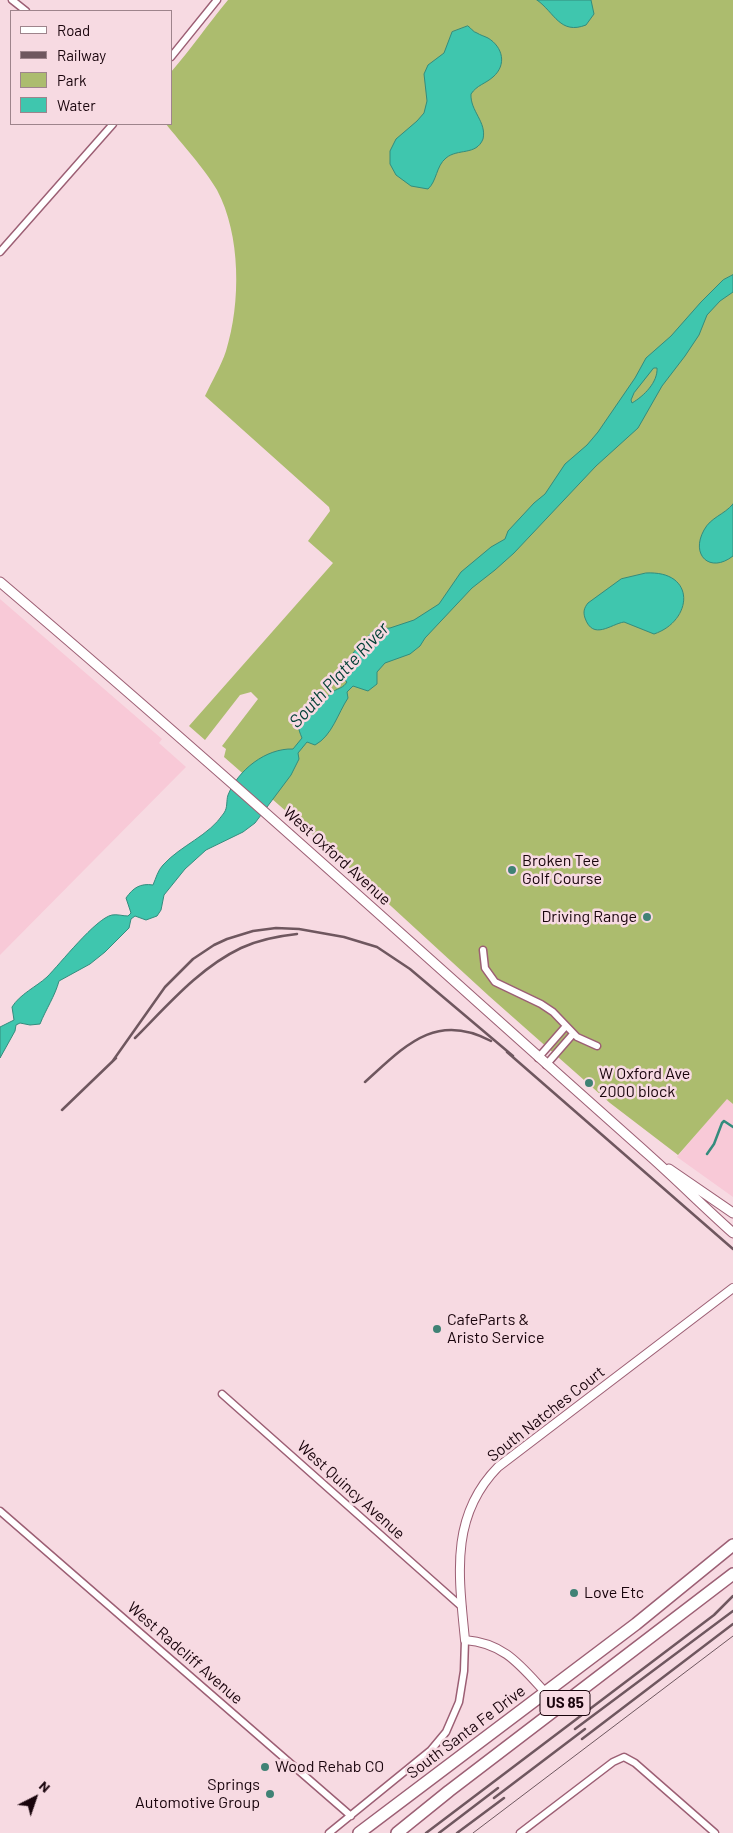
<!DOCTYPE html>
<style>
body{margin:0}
#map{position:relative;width:733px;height:1833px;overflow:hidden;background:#f7dae2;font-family:Barlow,sans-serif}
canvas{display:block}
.legend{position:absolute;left:10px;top:10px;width:162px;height:115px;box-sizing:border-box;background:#f7dae2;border:1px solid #9e848c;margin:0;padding:6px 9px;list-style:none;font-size:15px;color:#19040c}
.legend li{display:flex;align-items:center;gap:10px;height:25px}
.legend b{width:25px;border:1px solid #9e848c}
.north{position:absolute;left:10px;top:1773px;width:50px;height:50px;-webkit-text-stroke:4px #f7dae2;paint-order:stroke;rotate:41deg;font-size:14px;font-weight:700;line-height:20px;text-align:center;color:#19040c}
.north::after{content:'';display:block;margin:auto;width:18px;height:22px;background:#19040c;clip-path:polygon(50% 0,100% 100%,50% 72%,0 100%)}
</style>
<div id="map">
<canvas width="733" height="1833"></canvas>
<ul class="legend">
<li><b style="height:6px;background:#fff"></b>Road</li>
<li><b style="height:6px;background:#6f575f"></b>Railway</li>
<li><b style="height:14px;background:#acbc6e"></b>Park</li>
<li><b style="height:14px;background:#3fc6ae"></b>Water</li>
</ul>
<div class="north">N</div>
</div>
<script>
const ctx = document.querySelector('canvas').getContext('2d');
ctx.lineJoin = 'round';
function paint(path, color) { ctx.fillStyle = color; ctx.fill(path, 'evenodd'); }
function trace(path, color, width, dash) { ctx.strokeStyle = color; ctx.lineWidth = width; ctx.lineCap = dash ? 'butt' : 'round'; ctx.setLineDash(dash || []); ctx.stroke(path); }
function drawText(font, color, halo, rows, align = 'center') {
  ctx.font = font + ' Barlow,sans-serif'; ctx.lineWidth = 5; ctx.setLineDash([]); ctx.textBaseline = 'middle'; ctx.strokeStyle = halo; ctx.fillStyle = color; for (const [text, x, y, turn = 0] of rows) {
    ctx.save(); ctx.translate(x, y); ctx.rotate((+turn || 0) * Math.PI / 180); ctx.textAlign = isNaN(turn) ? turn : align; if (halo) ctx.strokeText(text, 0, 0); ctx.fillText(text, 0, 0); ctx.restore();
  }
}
const built = new Path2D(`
 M0,599L162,739L159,743L186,767L0,955Z
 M727,1098L733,1104V1197L677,1157Z`);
const green = new Path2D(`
 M228,0H733V1104L727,1099L678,1155L610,1103L489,996L319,840L224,757L226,749L222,746L258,699L251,692L240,695L205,740L189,726L333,563L308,541L330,511L329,507L205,396C212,381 221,366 226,351C241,303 241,235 217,190C205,169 181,143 166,124H171V72C191,49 208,24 228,0Z`);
const water = new Path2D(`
 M537,0H591L594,14L586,25C560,35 555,13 537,0Z
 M468,26C471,28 473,32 477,33C480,35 484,36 488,38C503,47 507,65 493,77C485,84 477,85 471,94C470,111 487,122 483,139C476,156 458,148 446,158C436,166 437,181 428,189L411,186L396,175L390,164V151L396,139L417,121L424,113L427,101L424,74L428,65L444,53L452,32Z
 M733,275V292L720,301L707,315L699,335L685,356L662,386L638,428L596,466L514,553L495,570L472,588L425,638L420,646L410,654L385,663L377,672V684L368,691L353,686L347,692L348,698C338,713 332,736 315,745L307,742L298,753L299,759L291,775L255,823L243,832L206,850L185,869L164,895L161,910L157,916L146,920L135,916L131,919L129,928L105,952L90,964L59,981C55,996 46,1009 40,1024L30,1025L20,1023L16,1025L15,1031L0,1058V1027L14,1020L12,1007C20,994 36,987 47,977C60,964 96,918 112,915C117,914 123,916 128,916L131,913L126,898C133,888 140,883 153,885C156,878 158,870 163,865C181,845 209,836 224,813C228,807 226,801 228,795C238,770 266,748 293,749L302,738C293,717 301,718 317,708C323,704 327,695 334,691C339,688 343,688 347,682L341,677C340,663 366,639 375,629L390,628L414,620L439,604L461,572L491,547L505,539L508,531L534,503L545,494L565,464L587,445L598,432L635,378L646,358L671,336L701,302L723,280ZM654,368H657C658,382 644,396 632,403L631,400L634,393Z
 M733,504V556C710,574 690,555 704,530C711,517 724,515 733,504Z
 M646,573C697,570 693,621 654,634L624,622C611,624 593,641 585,618C583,612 584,608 588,603L621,579Z`);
const stream = new Path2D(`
 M707,1154L714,1144L722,1123L724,1121L733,1127`);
const minor = new Path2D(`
 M12,0L26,11
 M171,57L217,0
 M0,252L113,124
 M483,950L485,968L495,982L541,1004L553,1012L577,1037L597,1046
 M538,1058L566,1026
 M546,1065L573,1034
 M222,1394L462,1607
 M0,1511L351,1816
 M329,1833L431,1750L446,1732L459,1702L464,1671L465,1640
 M520,1833L613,1762L624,1757L635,1763L715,1833`);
const tertiary = new Path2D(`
 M545,1692C520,1665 504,1643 465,1640C459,1577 449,1517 498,1467L733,1288`);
const secondary = new Path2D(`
 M0,582C220,769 434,964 650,1156C678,1181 705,1208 733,1233
 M669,1169L733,1213`);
const trunk = new Path2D(`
 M359,1833L636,1624L733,1545
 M397,1833L449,1791L733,1574`);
const tram = new Path2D(`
 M473,1833L733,1636`);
const rail = new Path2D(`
 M135,1038C167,1006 199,968 241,948C258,940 278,936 297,934
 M507,1052L733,1249
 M112,1062L165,987L193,959L214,945L227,939L253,931L276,928L299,929L344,937L377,947L410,969L513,1056
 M365,1082C404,1047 435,1011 491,1041
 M62,1110L116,1058
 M575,1729L733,1611
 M582,1739L733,1624
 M494,1798L585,1729
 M426,1833L714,1615L733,1596
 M439,1833L498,1788
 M457,1833L504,1798`);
const markers = [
 [512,870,5,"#408275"],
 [647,917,5,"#408275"],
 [589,1083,5,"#408275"],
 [437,1329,5,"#408275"],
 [574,1593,5,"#408275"],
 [265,1767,5,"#408275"],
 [270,1794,5,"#408275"]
];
const shields = [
 [565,1703,50]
];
const shieldNames = [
 ["US 85",565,1703]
];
const streetNames = [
 ["West Oxford Avenue",337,856,42],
 ["South Natches Court",546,1414,-38],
 ["West Quincy Avenue",351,1490,42],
 ["West Radcliff Avenue",185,1653,41],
 ["South Santa Fe Drive",466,1732,-37]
];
const poiNames = [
 ["Broken Tee",522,861],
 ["Golf Course",522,879],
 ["Driving Range",637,917,"right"],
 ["W Oxford Ave",599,1074],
 ["2000 block",599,1092],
 ["CafeParts &",447,1320],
 ["Aristo Service",447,1338],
 ["Love Etc",584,1593],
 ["Wood Rehab CO",275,1767],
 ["Springs",260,1785,"right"],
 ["Automotive Group",260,1803,"right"]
];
const waterNames = [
 ["South Platte River",339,675,-47]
];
paint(built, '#f8c9d7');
paint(green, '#acbc6e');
paint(water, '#3fc6ae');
trace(water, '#348c7d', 1);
trace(stream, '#348c7d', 2.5);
trace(minor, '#9c5f74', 9);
trace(tertiary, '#9c5f74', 10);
trace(secondary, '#9c5f74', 11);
trace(trunk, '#9c5f74', 14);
trace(minor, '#fff', 6);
trace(tertiary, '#fff', 8);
trace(secondary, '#fff', 9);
trace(trunk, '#fff', 11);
trace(tram, '#6f575f', 1);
trace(rail, '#6f575f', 2.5);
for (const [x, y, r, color] of markers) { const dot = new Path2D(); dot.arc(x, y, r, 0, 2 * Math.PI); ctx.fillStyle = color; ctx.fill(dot); trace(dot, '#f7dae2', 2); }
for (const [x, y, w] of shields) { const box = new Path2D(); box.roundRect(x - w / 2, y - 12.5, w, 25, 4); ctx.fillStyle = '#f7dae2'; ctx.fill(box); trace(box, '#19040c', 1); }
drawText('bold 15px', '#19040c', null, shieldNames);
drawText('16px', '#19040c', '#f7dae2', streetNames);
drawText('16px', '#19040c', '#f7dae2', poiNames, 'left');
drawText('italic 18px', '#003f35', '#f7dae2', waterNames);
</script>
